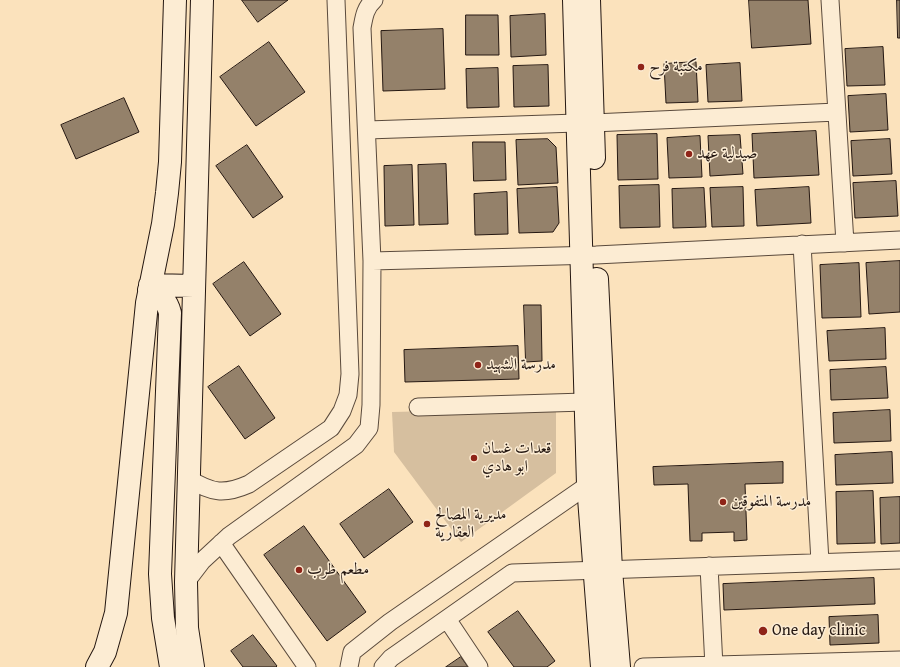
<!DOCTYPE html>
<meta charset="utf-8">
<style>
body{margin:0}
canvas{display:block;background:#fbe2bc}
</style>
<canvas width="900" height="667"></canvas>
<script>
const ctx = document.querySelector('canvas').getContext('2d');
ctx.lineJoin = 'round';
function paint(path, color) { ctx.fillStyle = color; ctx.fill(path, 'evenodd'); }
function trace(path, color, width, dash) { ctx.strokeStyle = color; ctx.lineWidth = width; ctx.lineCap = dash ? 'butt' : 'round'; ctx.setLineDash(dash || []); ctx.stroke(path); }
function drawText(font, color, halo, rows, align = 'center') {
  ctx.font = font + ' "Gentium Book Plus",Amiri,serif'; ctx.lineWidth = 3; ctx.setLineDash([]); ctx.textBaseline = 'middle'; ctx.strokeStyle = halo; ctx.fillStyle = color; for (const [text, x, y, turn = 0] of rows) {
    ctx.save(); ctx.translate(x, y); ctx.rotate((+turn || 0) * Math.PI / 180); ctx.textAlign = isNaN(turn) ? turn : align; if (halo) ctx.strokeText(text, 0, 0); ctx.fillText(text, 0, 0); ctx.restore();
  }
}
const green = new Path2D(`
 M556,408V473L461,542L394,452L392,412Z`);
const building = new Path2D(`
 M242,0H288L258,22Z
 M749,0H808L811,44L752,48Z
 M897,0H900V38H898Z
 M545,14L546,55L511,57L510,16Z
 M466,15H498L499,55H466Z
 M443,29L445,89L383,91L381,31Z
 M269,42L305,92L256,126L220,77Z
 M883,47L885,85L847,86L845,49Z
 M696,62L698,102L666,103L664,64Z
 M740,63L742,101L708,102L706,65Z
 M548,65L549,106L514,107L513,66Z
 M498,68L499,107L467,108L466,69Z
 M886,94L888,130L850,132L848,96Z
 M124,98L139,132L76,159L61,125Z
 M816,131L819,175L754,178L752,134Z
 M657,134L658,179L618,180L617,135Z
 M740,135L743,174L710,176L708,136Z
 M700,136L702,177L669,178L667,138Z
 M548,139L556,147L558,183L518,185L516,140Z
 M890,139L892,174L853,176L851,141Z
 M473,142H505L506,180L474,181Z
 M247,145L283,197L253,218L216,166Z
 M446,164L448,224L419,225L418,165Z
 M412,165L414,225L385,226L384,166Z
 M896,181L898,216L855,218L853,183Z
 M659,185L660,227L620,228L619,186Z
 M557,187L559,223L553,232L519,233L517,189Z
 M743,187L744,226L712,227L710,188Z
 M809,187L811,223L757,226L755,190Z
 M704,188L706,227L673,228L672,189Z
 M507,192L508,234L475,235L474,194Z
 M900,261V312L869,314L866,263Z
 M244,262L281,314L250,336L213,284Z
 M859,263L861,317L822,318L820,265Z
 M524,305H541L542,361L526,362Z
 M885,328L886,359L829,361L827,331Z
 M518,346L519,379L405,382L404,350Z
 M239,366L275,418L245,439L208,387Z
 M886,367L888,398L831,400L830,370Z
 M890,410L891,441L834,443L833,413Z
 M892,452L893,483L836,485L835,455Z
 M783,462V483L745,484L747,540L734,541V532L702,533V541H690L688,484L654,485L653,467Z
 M389,489L413,522L364,558L340,524Z
 M873,491L875,543L837,544L836,492Z
 M900,497V543L881,544L880,498Z
 M304,526L366,612L327,641L264,555Z
 M874,578L875,604L724,610L723,584Z
 M518,611L555,661L547,667H514L488,632Z
 M878,615L879,643L830,645L829,617Z
 M253,635L277,666L276,667H243L231,651Z
 M461,657L468,667H446Z`);
const street = new Path2D(`
 M830,0L845,243
 M593,123L837,112
 M367,130L577,123
 M802,244L820,562
 M372,261L596,255L900,240
 M418,407L585,402
 M189,479C212,493 224,495 249,484L331,428L342,411L348,395L350,374L336,0
 M221,543L307,667
 M709,566L714,667
 M186,582L202,561L229,536L356,445L369,428L371,405L372,261L362,28C364,17 365,8 374,0
 M447,619L479,667
 M349,667L352,652L390,622L588,485
 M383,667L391,658L512,573L900,560
 M643,667L900,660`);
const secondary = new Path2D(`
 M574,0L588,485L602,667
 M589,0L594,158
 M597,279L611,570L619,667
 M150,285L194,286
 M149,290C161,294 167,301 170,313L160,574L163,618L171,667
 M97,667L105,652L116,613L147,303L163,224L167,193L170,162L175,0
 M193,667L187,628L186,582L202,0`);
const markers = [
 [641,67,4,"#8f2418"],
 [689,154,4,"#8f2418"],
 [478,365,4,"#8f2418"],
 [474,458,4,"#8f2418"],
 [723,502,4,"#8f2418"],
 [427,524,4,"#8f2418"],
 [299,570,4,"#8f2418"],
 [763,631,5,"#8f2418"]
];
const poiNames = [
 ["مكتبة فرح",649,67],
 ["صيدلية عهد",697,154],
 ["مدرسة الشهيد",486,365],
 ["قعدات غسان",482,449],
 ["ابو هادي",482,467],
 ["مدرسة المتفوقين",731,502],
 ["مديرية المصالح",435,515],
 ["العقارية",435,533],
 ["مطعم طرب",307,570],
 ["One day clinic",772,631]
];
paint(green, '#d6bf9f');
paint(building, '#94816a');
trace(building, '#241711', 1);
trace(street, '#5a4a3c', 19);
trace(secondary, '#241711', 24);
trace(street, '#fcecd3', 17);
trace(secondary, '#fcecd3', 22);
for (const [x, y, r, color] of markers) { const dot = new Path2D(); dot.arc(x, y, r, 0, 2 * Math.PI); ctx.fillStyle = color; ctx.fill(dot); trace(dot, '#fcecd3', 1.5); }
drawText('16px', '#241711', '#fcecd3', poiNames, 'left');
</script>
